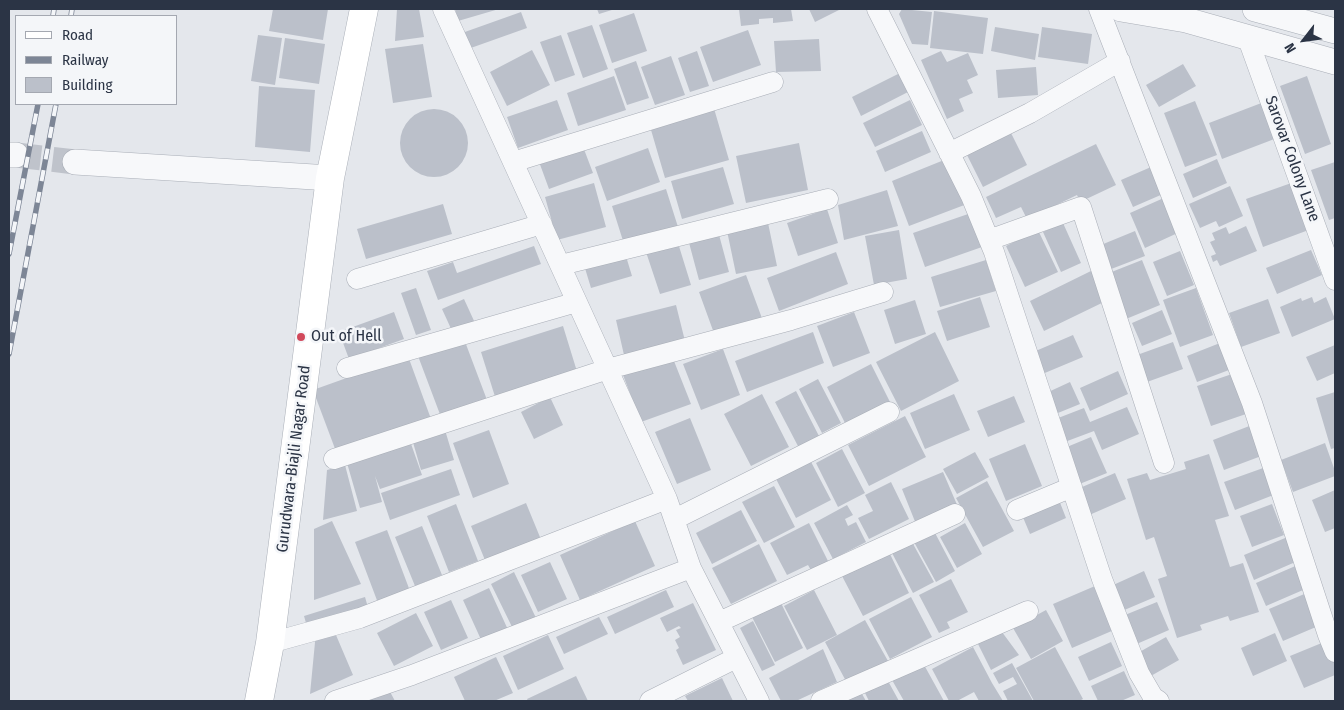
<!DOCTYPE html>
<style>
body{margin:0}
#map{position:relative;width:1344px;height:710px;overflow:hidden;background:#e4e7ec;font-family:"Fira Sans Condensed",sans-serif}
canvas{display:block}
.frame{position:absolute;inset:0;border:10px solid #2b3445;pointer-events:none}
.legend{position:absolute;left:15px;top:15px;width:162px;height:90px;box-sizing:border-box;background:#f4f6f9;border:1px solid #a4a8b1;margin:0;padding:6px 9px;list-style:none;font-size:15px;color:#2b3445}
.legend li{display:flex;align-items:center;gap:10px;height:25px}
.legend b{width:25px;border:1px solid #a4a8b1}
.north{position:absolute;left:1279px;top:15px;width:50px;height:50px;-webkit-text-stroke:4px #f4f6f9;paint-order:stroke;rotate:240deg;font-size:14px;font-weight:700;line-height:20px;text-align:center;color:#2b3445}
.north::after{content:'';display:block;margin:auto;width:18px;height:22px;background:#2b3445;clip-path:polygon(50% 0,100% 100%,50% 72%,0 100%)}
</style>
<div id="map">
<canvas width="1344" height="710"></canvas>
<div class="frame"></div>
<ul class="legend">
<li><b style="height:6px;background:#fff"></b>Road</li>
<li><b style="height:6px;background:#7d8696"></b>Railway</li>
<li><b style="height:14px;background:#bbc0ca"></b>Building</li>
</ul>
<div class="north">N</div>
</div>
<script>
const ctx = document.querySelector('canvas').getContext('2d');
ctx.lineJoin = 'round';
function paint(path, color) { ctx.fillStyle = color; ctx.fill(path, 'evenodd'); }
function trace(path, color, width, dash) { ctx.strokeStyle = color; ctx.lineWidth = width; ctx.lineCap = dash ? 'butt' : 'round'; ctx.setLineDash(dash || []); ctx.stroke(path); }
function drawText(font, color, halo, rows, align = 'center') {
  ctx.font = font + ' "Fira Sans Condensed",sans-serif'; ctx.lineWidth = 5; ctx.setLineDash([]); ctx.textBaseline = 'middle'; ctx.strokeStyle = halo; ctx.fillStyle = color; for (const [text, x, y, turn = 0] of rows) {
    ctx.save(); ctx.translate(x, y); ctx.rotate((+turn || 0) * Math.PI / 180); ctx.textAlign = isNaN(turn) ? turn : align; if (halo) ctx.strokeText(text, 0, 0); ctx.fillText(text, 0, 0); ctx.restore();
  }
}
const building = new Path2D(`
 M273,9H328L323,40L269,31Z
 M397,9H419L424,37L395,41Z
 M455,9H499L458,21Z
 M597,9H615L599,14Z
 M739,9H791L793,21L773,23V18L759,19V24L741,26Z
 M809,9H838L839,10L815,22Z
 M902,9L932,12L928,45L912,44L899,14Z
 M934,11L988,18L983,54L930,48Z
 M521,12L527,28L468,49L462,33Z
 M634,13L647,51L612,63L599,25Z
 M592,25L608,69L583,78L567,33Z
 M995,27L1039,34L1035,60L991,51Z
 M1042,27L1092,34L1088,64L1038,57Z
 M748,30L761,65L713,82L700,47Z
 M258,35L282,38L275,85L251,81Z
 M561,35L575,75L555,82L540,42Z
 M285,38L325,44L319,84L279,78Z
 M819,39L821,71L776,72L774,41Z
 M423,44L432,97L393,103L385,49Z
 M532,50L550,85L507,106L490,72Z
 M697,51L709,86L690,92L678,58Z
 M941,51L947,62L968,53L978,75L967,80L973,93L959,99L964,111L947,119L921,60Z
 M671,56L685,95L655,105L641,67Z
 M636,61L649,98L627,105L614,69Z
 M1183,64L1196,86L1159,107L1146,85Z
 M1036,67L1038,95L998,98L996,70Z
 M900,73L910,91L861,116L852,97Z
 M614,76L626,110L578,126L567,93Z
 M1307,76L1331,144L1305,154L1280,86Z
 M259,86L315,90L310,152L255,147Z
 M557,100L568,130L518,148L507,117Z
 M910,100L922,125L875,147L863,123Z
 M1195,101L1217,155L1185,167L1164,113Z
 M1264,102L1277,138L1222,159L1209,123Z
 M713,105L729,160L665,178L649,123Z
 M400 143a34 34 0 1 1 68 0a34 34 0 1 1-68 0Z
 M1009,129L1027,165L983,187L965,151Z
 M922,131L931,152L885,172L876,151Z
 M799,143L808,190L746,203L736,156Z
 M582,144L593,173L549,189L538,159Z
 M1096,144L1116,185L1080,202L1077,195L1027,219L1021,207L996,218L986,197Z
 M648,148L660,182L607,201L595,167Z
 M949,158L967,204L909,226L892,181Z
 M1217,159L1227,183L1193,198L1183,174Z
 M1335,162V218L1329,220L1311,170Z
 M723,167L734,204L682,219L671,181Z
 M1151,167L1163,194L1133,207L1121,180Z
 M1297,181L1314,228L1263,247L1246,199Z
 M594,183L606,227L557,240L545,197Z
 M1230,186L1243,216L1219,227L1216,221L1200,228L1189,204Z
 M666,189L678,227L624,244L612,206Z
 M887,190L898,226L844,240L838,205Z
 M1166,197L1182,231L1145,248L1130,213Z
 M443,204L452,234L366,259L357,229Z
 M827,209L838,243L798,256L787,223Z
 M971,213L982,247L925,267L913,233Z
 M767,218L777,266L736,274L726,226Z
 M1063,223L1081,263L1061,272L1043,232Z
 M1246,226L1257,251L1220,266L1217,260L1213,262L1211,256L1216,254L1210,242L1215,240L1212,233L1226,227L1229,234Z
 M899,230L907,279L874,285L865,236Z
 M1038,230L1058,272L1025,287L1006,246Z
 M718,231L729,272L699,280L688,239Z
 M1135,231L1145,256L1106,271L1096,247Z
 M678,243L691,285L660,294L646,252Z
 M534,246L541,264L438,300L427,271L453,262L457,273Z
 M1311,250L1322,275L1277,294L1266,268Z
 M1180,251L1194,285L1167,296L1153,262Z
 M836,252L848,284L779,311L767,278Z
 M625,253L632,276L591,288L584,265Z
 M986,260L996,291L940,307L931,277Z
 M1142,260L1160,305L1126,319L1109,273Z
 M1093,270L1108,300L1044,331L1030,301Z
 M746,275L763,321L715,336L699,292Z
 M416,288L431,330L416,335L401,293Z
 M1196,288L1213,335L1180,347L1163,300Z
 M980,297L990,327L947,341L937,311Z
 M1312,297L1314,303L1326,297L1335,319L1292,337L1280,307L1301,298L1302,301Z
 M464,299L475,323L453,333L442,309Z
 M1268,299L1280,333L1241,347L1229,313Z
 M915,300L926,334L895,344L884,310Z
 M676,305L685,341L624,355L616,320Z
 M1162,310L1172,334L1142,346L1132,323Z
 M394,312L404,339L349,359L339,332Z
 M854,312L870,353L833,367L817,326Z
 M563,326L579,378L497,403L481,352Z
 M813,332L824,363L747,392L735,361Z
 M935,332L959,381L901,411L876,362Z
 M1073,335L1083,357L1040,375L1031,353Z
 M464,339L487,400L441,417L418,356Z
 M1173,342L1183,369L1147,382L1137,355Z
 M1220,343L1229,370L1197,382L1187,356Z
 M1335,345V373L1317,381L1306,357Z
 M723,349L740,395L701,410L683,364Z
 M408,356L431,419L337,454L313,390Z
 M672,356L691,404L641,422L623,375Z
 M871,364L891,404L847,427L827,387Z
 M1118,371L1128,394L1090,411L1080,388Z
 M1232,374L1246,414L1211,426L1197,386Z
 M818,379L841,423L822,433L799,389Z
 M1070,382L1080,404L1053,415L1044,394Z
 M796,391L820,438L799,448L775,402Z
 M1335,392V448L1331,449L1316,398Z
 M762,394L789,447L751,466L724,414Z
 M954,394L970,430L925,449L910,413Z
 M1014,396L1025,422L988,437L977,411Z
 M550,397L563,425L534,439L521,412Z
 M1127,407L1139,434L1102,450L1094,431L1062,443L1053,420L1084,408L1090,422Z
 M905,416L926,457L869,486L848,445Z
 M690,418L711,470L677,484L655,432Z
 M1252,425L1264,455L1224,470L1213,440Z
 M445,430L454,460L421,470L412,439Z
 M489,430L509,484L473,498L453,443Z
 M1091,437L1107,473L1077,485L1062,449Z
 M410,441L422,475L380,489L375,476L382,502L360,508L347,463Z
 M1325,443L1335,471V476L1293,492L1281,460Z
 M1025,444L1042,486L1006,501L989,459Z
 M842,449L865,493L838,507L816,463Z
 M975,452L989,477L957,494L943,469Z
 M1209,454L1229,516L1215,520L1230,567L1243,563L1259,612L1230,621L1228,616L1200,625L1202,630L1177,638L1158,579L1167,576L1154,537L1146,540L1127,479L1147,473L1150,480L1186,469L1184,462Z
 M809,458L831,500L796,518L774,475Z
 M345,465L357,511L323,520L327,470Z
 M1266,467L1276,494L1235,510L1224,482Z
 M451,469L460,495L390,520L381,493Z
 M943,472L958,507L916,524L902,489Z
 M1115,473L1126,499L1087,516L1075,490Z
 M987,481L1014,531L983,547L956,498Z
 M891,482L909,519L869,539L858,518L873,511L865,495Z
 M774,486L795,527L764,543L742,502Z
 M1335,490V528L1325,532L1312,500Z
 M1059,500L1066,518L1030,534L1022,515Z
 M526,503L542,542L487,565L471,526Z
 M456,504L478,561L449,572L427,516Z
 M1272,504L1284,535L1252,547L1240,516Z
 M847,505L853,515L845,519L848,526L856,522L866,542L833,559L814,523Z
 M741,510L757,541L712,564L696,533Z
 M332,521L361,584L314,600V529Z
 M635,521L655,566L580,600L560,555Z
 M809,523L829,563L812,572L808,565L787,575L770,543Z
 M965,523L982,554L957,568L940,537Z
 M422,526L442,575L415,586L395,537Z
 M387,530L410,591L378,603L355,542Z
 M934,531L955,571L936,582L914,542Z
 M1290,536L1300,560L1254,580L1244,555Z
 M912,542L934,582L913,593L892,553Z
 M759,544L777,581L731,604L712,568Z
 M889,552L909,593L863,616L842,576Z
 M550,562L567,599L538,612L521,575Z
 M1300,564L1310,587L1266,606L1256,583Z
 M1144,571L1155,597L1122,611L1111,586Z
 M514,572L537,620L514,631L491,584Z
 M951,579L968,612L947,622L950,628L939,633L919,595Z
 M1095,586L1114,630L1072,648L1053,604Z
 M489,588L509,632L483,644L463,600Z
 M666,590L674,607L615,634L607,617Z
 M814,590L837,635L807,650L784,606Z
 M1309,592L1323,624L1283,641L1269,609Z
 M365,597L369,611L308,630L304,616Z
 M911,597L932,637L890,659L869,619Z
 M451,600L468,638L441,650L424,612Z
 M1157,602L1169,630L1132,646L1120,617Z
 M693,603L716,650L683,665L676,650L679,648L675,640L680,637L676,630L681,628L679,626L667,632L660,618Z
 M781,603L803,648L775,662L752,617Z
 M1046,610L1063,641L1031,659L1013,628Z
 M416,613L433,646L394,666L377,633Z
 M599,617L608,634L564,654L556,637Z
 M865,620L888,661L847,683L825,642Z
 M753,621L775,665L762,671L740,628Z
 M333,628L353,675L310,694L316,632Z
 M999,628L1019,655L991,670L976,640Z
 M1275,633L1287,661L1253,676L1241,648Z
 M548,635L564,669L518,690L503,656Z
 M1166,637L1179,660L1149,677L1136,654Z
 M1329,640L1335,654V675L1304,688L1290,656Z
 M1111,642L1122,666L1089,681L1078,657Z
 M973,647L992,683L1003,701H979L974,692L957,701H949L932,669Z
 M1055,647L1083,699L1079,701H1034L1016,668Z
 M823,649L837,682L796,701H781L769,678Z
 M496,657L513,693L494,701H465L454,677Z
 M923,663L944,701H904L892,680Z
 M1012,663L1033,701H1008L1003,691L1017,684L1013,677L999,684L993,673Z
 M1124,671L1135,695L1121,701H1098L1091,686Z
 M576,676L588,701H528L527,699Z
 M722,678L733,701H688L685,696Z
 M888,681L899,701H869L865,693Z
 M858,687L866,701H832Z
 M388,688L395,701H356Z`);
const tertiaryTunnel = new Path2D(`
 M16,155L75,162`);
const minor = new Path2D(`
 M443,9L667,499L691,568L759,701
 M877,9L971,196L994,252L1102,579L1139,673L1153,697L1159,701
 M1099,9L1252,403L1328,635L1335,652
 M1248,39L1335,280
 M949,153L1030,113L1120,61
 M513,162L773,82
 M989,240L1081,207L1164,463
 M561,265L828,199
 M357,279L542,224
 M347,368L577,302
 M334,459L608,369L791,320L883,292
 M1017,510L1072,487
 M675,519L889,412
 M719,622L955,514
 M270,643L360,618L667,499
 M335,701L412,675L691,568
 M650,701L736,658
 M821,701L1028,611`);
const tertiary = new Path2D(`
 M1121,9L1186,20L1335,62
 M1255,9L1335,31
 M9,155H16
 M75,162L330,178`);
const secondary = new Path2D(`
 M259,701L270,643L330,178L364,9`);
const rail = new Path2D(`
 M53,16L54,9
 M71,16L72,9
 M9,254L38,104
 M9,354L56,104`);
const markers = [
 [301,337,5,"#d1495b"]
];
const streetNames = [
 ["Sarovar Colony Lane",1292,159,70],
 ["Gurudwara-Biajli Nagar Road",294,459,-83]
];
const poiNames = [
 ["Out of Hell",311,337]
];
paint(building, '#bbc0ca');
trace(tertiaryTunnel, '#bfc3cb', 25, [25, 12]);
trace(minor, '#a9aeb7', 21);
trace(tertiary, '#a9aeb7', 26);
trace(secondary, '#a9aeb7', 29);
trace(minor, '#f7f8fa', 20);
trace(tertiary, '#f7f8fa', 25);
trace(secondary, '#fff', 28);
trace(rail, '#7d8696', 5.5);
trace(rail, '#f4f6f9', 4, [11]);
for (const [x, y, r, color] of markers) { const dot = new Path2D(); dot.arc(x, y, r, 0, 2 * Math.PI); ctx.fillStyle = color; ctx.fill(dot); trace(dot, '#f4f6f9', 2); }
drawText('16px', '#2b3445', '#f4f6f9', streetNames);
drawText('16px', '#2b3445', '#f4f6f9', poiNames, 'left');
</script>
